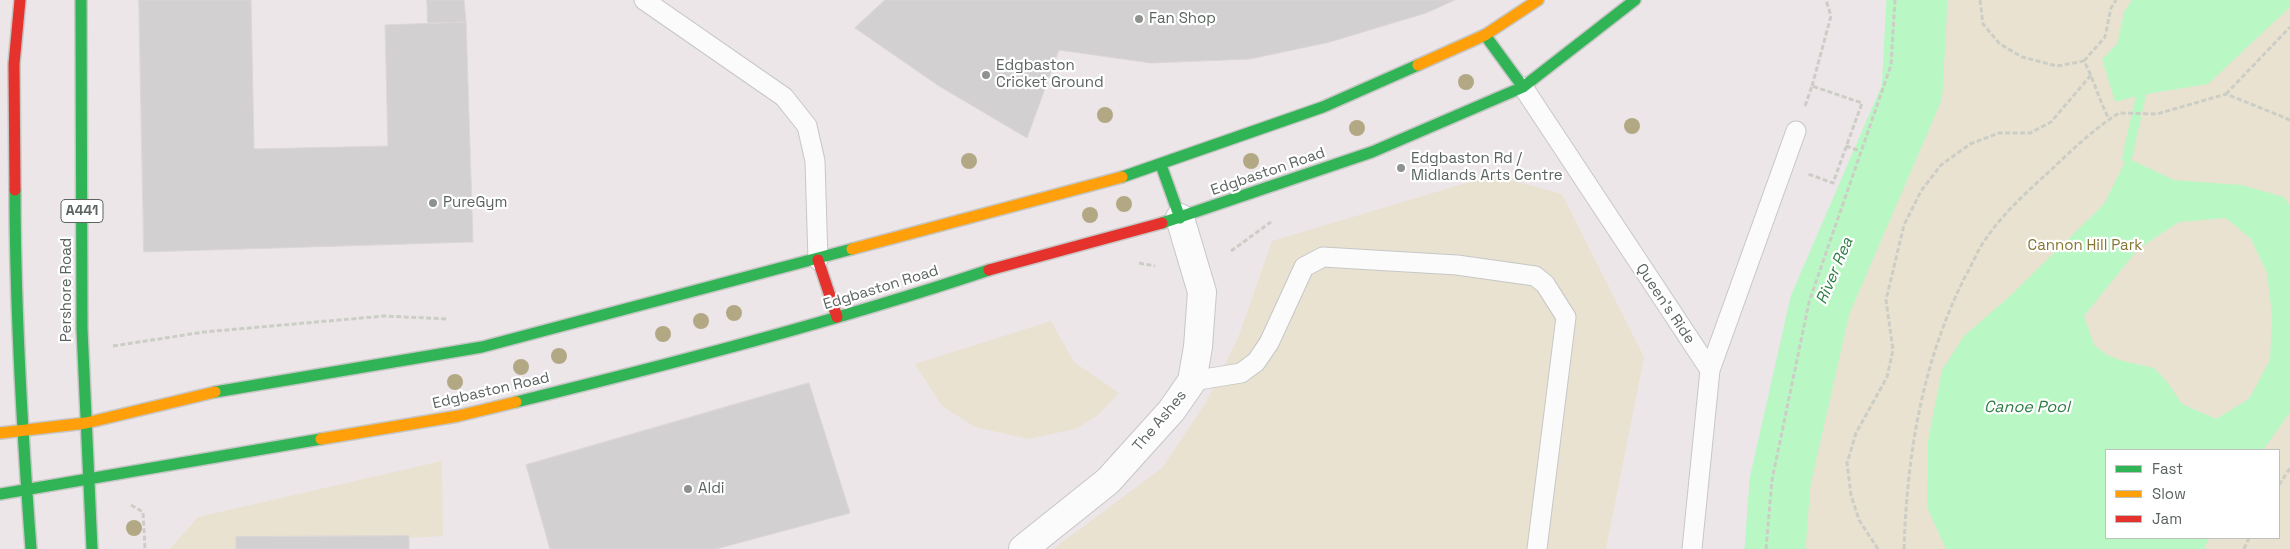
<!DOCTYPE html>
<style>
body{margin:0}
#map{position:relative;width:2290px;height:549px;overflow:hidden;background:#ece6e9;font-family:"Space Grotesk",sans-serif}
canvas{display:block}
.legend{position:absolute;left:2105px;top:449px;width:175px;height:90px;box-sizing:border-box;background:#fff;border:1px solid #bdc1bf;margin:0;padding:6px 9px;list-style:none;font-size:15px;color:#5b645e}
.legend li{display:flex;align-items:center;gap:10px;height:25px}
.legend b{width:25px;border:1px solid #bdc1bf}
</style>
<div id="map">
<canvas width="2290" height="549"></canvas>
<ul class="legend">
<li><b style="height:6px;background:#30b455"></b>Fast</li>
<li><b style="height:6px;background:#ff9f0a"></b>Slow</li>
<li><b style="height:6px;background:#e5322d"></b>Jam</li>
</ul>
</div>
<script>
const ctx = document.querySelector('canvas').getContext('2d');
ctx.lineJoin = 'round';
function paint(path, color) { ctx.fillStyle = color; ctx.fill(path, 'evenodd'); }
function trace(path, color, width, dash) { ctx.strokeStyle = color; ctx.lineWidth = width; ctx.lineCap = dash ? 'butt' : 'round'; ctx.setLineDash(dash || []); ctx.stroke(path); }
function drawText(font, color, halo, rows, align = 'center') {
  ctx.font = font + ' "Space Grotesk",sans-serif'; ctx.lineWidth = 4.5; ctx.setLineDash([]); ctx.textBaseline = 'middle'; ctx.strokeStyle = halo; ctx.fillStyle = color; for (const [text, x, y, turn = 0] of rows) {
    ctx.save(); ctx.translate(x, y); ctx.rotate((+turn || 0) * Math.PI / 180); ctx.textAlign = isNaN(turn) ? turn : align; if (halo) ctx.strokeText(text, 0, 0); ctx.fillText(text, 0, 0); ctx.restore();
  }
}
const green = new Path2D(`
 M1933,0H2290V549H1792L1833,315L1928,89ZM2106,450H2279V538H2106Z
 M1493,175L1562,194L1644,357L1606,549H1053L1162,468L1206,402L1238,338L1272,241Z
 M1051,321L1074,362L1119,393L1097,416L1075,429L1029,439L975,427L942,406L915,364Z
 M442,461L443,536L236,549H170L198,517Z`);
const water = new Path2D(`
 M2132,0H2290V7L2208,84L2141,95L2115,102L2102,59L2117,44L2124,12Z
 M2127,158L2174,180L2241,185L2284,197L2290,206V412L2263,450H2106V538H2209L2204,549H1946L1927,507L1928,440L1942,370L1964,336L2009,297L2104,204ZM2226,218L2251,239L2267,273L2272,315L2270,360L2249,399L2216,419L2182,404L2168,383L2154,368L2123,361L2107,355L2094,345L2084,316L2138,249L2179,222Z`);
const stream = new Path2D(`
 M2127,158L2141,95`);
const river = new Path2D(`
 M1775,549L1780,482L1820,305L1912,92L1917,0`);
const building = new Path2D(`
 M139,0H251L254,149L388,146L385,25L466,22L473,242L144,252Z
 M427,0H464L466,22L428,23Z
 M885,0H1455L1426,13L1363,32L1330,42L1250,59L1151,63L1059,50L1027,138L939,86L855,28Z
 M809,383L850,513L716,549H550L526,465Z
 M409,536V549H236V537Z`);
const path = new Path2D(`
 M1980,0L1983,24L2000,44L2022,57L2057,66L2084,61C2094,80 2099,100 2109,119
 M2084,61L2105,37L2111,8L2116,0
 M1812,86L1831,16L1826,0
 M2226,94L2290,27
 M1805,106L1812,86L1862,103L1833,183L1808,174
 M1846,146L1860,151
 M1231,251L1271,222
 M1139,263L1155,266
 M113,346L204,332L384,316L448,319
 M2279,485L2290,468
 M131,505L143,512L145,549
 M1766,549L1772,480L1809,302L1891,65L1895,0
 M1878,549L1859,520L1851,495L1847,463L1856,433L1887,377L1893,350L1886,300L1904,225L1921,191L1941,165L1970,144L1999,133H2030L2051,122L2091,75
 M1904,549C1907,455 1922,362 1965,277C1972,265 1977,251 1985,240C2003,213 2028,191 2052,169C2073,149 2095,128 2119,113L2157,114L2226,94L2288,119L2290,122
 M2244,549L2249,538`);
const lane = new Path2D(`
 M644,0L784,97L807,126L815,161L818,260
 M1523,87L1710,370L1692,549
 M1710,370L1796,131
 M1192,381L1241,373L1256,362L1269,343L1304,267L1323,257L1457,265L1535,276L1545,284L1566,317L1537,549`);
const street = new Path2D(`
 M1023,549L1108,481L1172,410L1192,381L1198,347L1202,292L1180,218`);
const fast = new Path2D(`
 M81,0L82,329L92,549
 M1485,35L1523,87
 M1161,165L1180,218
 M1122,177L1323,107L1418,65
 M15,190C15,310 22,429 31,549
 M1162,223L1372,152L1523,87L1635,0
 M215,392L482,347L852,249
 M516,402C675,363 833,322 989,270
 M0,494L321,439`);
const slow = new Path2D(`
 M1418,65L1485,35L1538,0
 M852,249L1122,177
 M0,433L86,423L215,392
 M321,439L458,416L516,402`);
const jam = new Path2D(`
 M15,190L14,64L20,0
 M818,260L837,317
 M989,270L1162,223`);
const trees = [
 [1466,82],
 [1105,115],
 [1632,126],
 [1357,128],
 [969,161],
 [1251,161],
 [1124,204],
 [1090,215],
 [734,313],
 [701,321],
 [663,334],
 [559,356],
 [521,367],
 [455,382],
 [134,528]
];
const markers = [
 [1139,19,5,"#8e928f"],
 [986,75,5,"#8e928f"],
 [1401,168,5,"#8e928f"],
 [433,203,5,"#8e928f"],
 [688,489,5,"#8e928f"]
];
const shields = [
 [82,211,42]
];
const shieldNames = [
 ["A441",82,211]
];
const poiNames = [
 ["Fan Shop",1149,19],
 ["Edgbaston",996,66],
 ["Cricket Ground",996,83],
 ["Edgbaston Rd /",1411,159],
 ["Midlands Arts Centre",1411,176],
 ["PureGym",443,203],
 ["Aldi",698,489]
];
const streetNames = [
 ["Edgbaston Road",1268,172,-19],
 ["Edgbaston Road",881,288,-17],
 ["Pershore Road",67,290,-90],
 ["Queen's Ride",1665,304,56],
 ["Edgbaston Road",491,391,-13],
 ["The Ashes",1160,421,-50]
];
const parkNames = [
 ["Cannon Hill Park",2085,246]
];
const waterNames = [
 ["River Rea",1835,271,-67],
 ["Canoe Pool",2027,408]
];
paint(green, '#e9e2d1');
paint(water, '#b9f8c5');
trace(stream, '#b9f8c5', 10);
trace(river, '#b9f8c5', 61);
paint(building, '#d3d0d1');
trace(building, '#dbd5d8', 1);
trace(lane, '#c6c7c6', 21);
trace(street, '#c6c7c6', 30);
trace(fast, '#c6c6c5', 14);
trace(slow, '#c6c6c5', 14);
trace(jam, '#c6c6c5', 14);
trace(path, '#cccec6', 3, [5, 2.5]);
trace(lane, '#fcfbfc', 19);
trace(street, '#fcfbfc', 28);
trace(fast, '#30b455', 11);
trace(slow, '#ff9f0a', 11);
trace(jam, '#e5322d', 11);
ctx.fillStyle = '#b3a884';
for (const [x, y] of trees) { ctx.beginPath(); ctx.arc(x, y, 8, 0, 2 * Math.PI); ctx.fill(); }
for (const [x, y, r, color] of markers) { const dot = new Path2D(); dot.arc(x, y, r, 0, 2 * Math.PI); ctx.fillStyle = color; ctx.fill(dot); trace(dot, '#fff', 2); }
for (const [x, y, w] of shields) { const box = new Path2D(); box.roundRect(x - w / 2, y - 11.5, w, 23, 4); ctx.fillStyle = '#fff'; ctx.fill(box); trace(box, '#5b645e', 1); }
drawText('bold 14px', '#5b645e', null, shieldNames);
drawText('15px', '#5b645e', '#fff', poiNames, 'left');
drawText('15px', '#5b645e', '#fff', streetNames);
drawText('15px', '#857631', '#fff', parkNames);
drawText('italic 16px', '#2d7e44', '#fff', waterNames);
</script>
